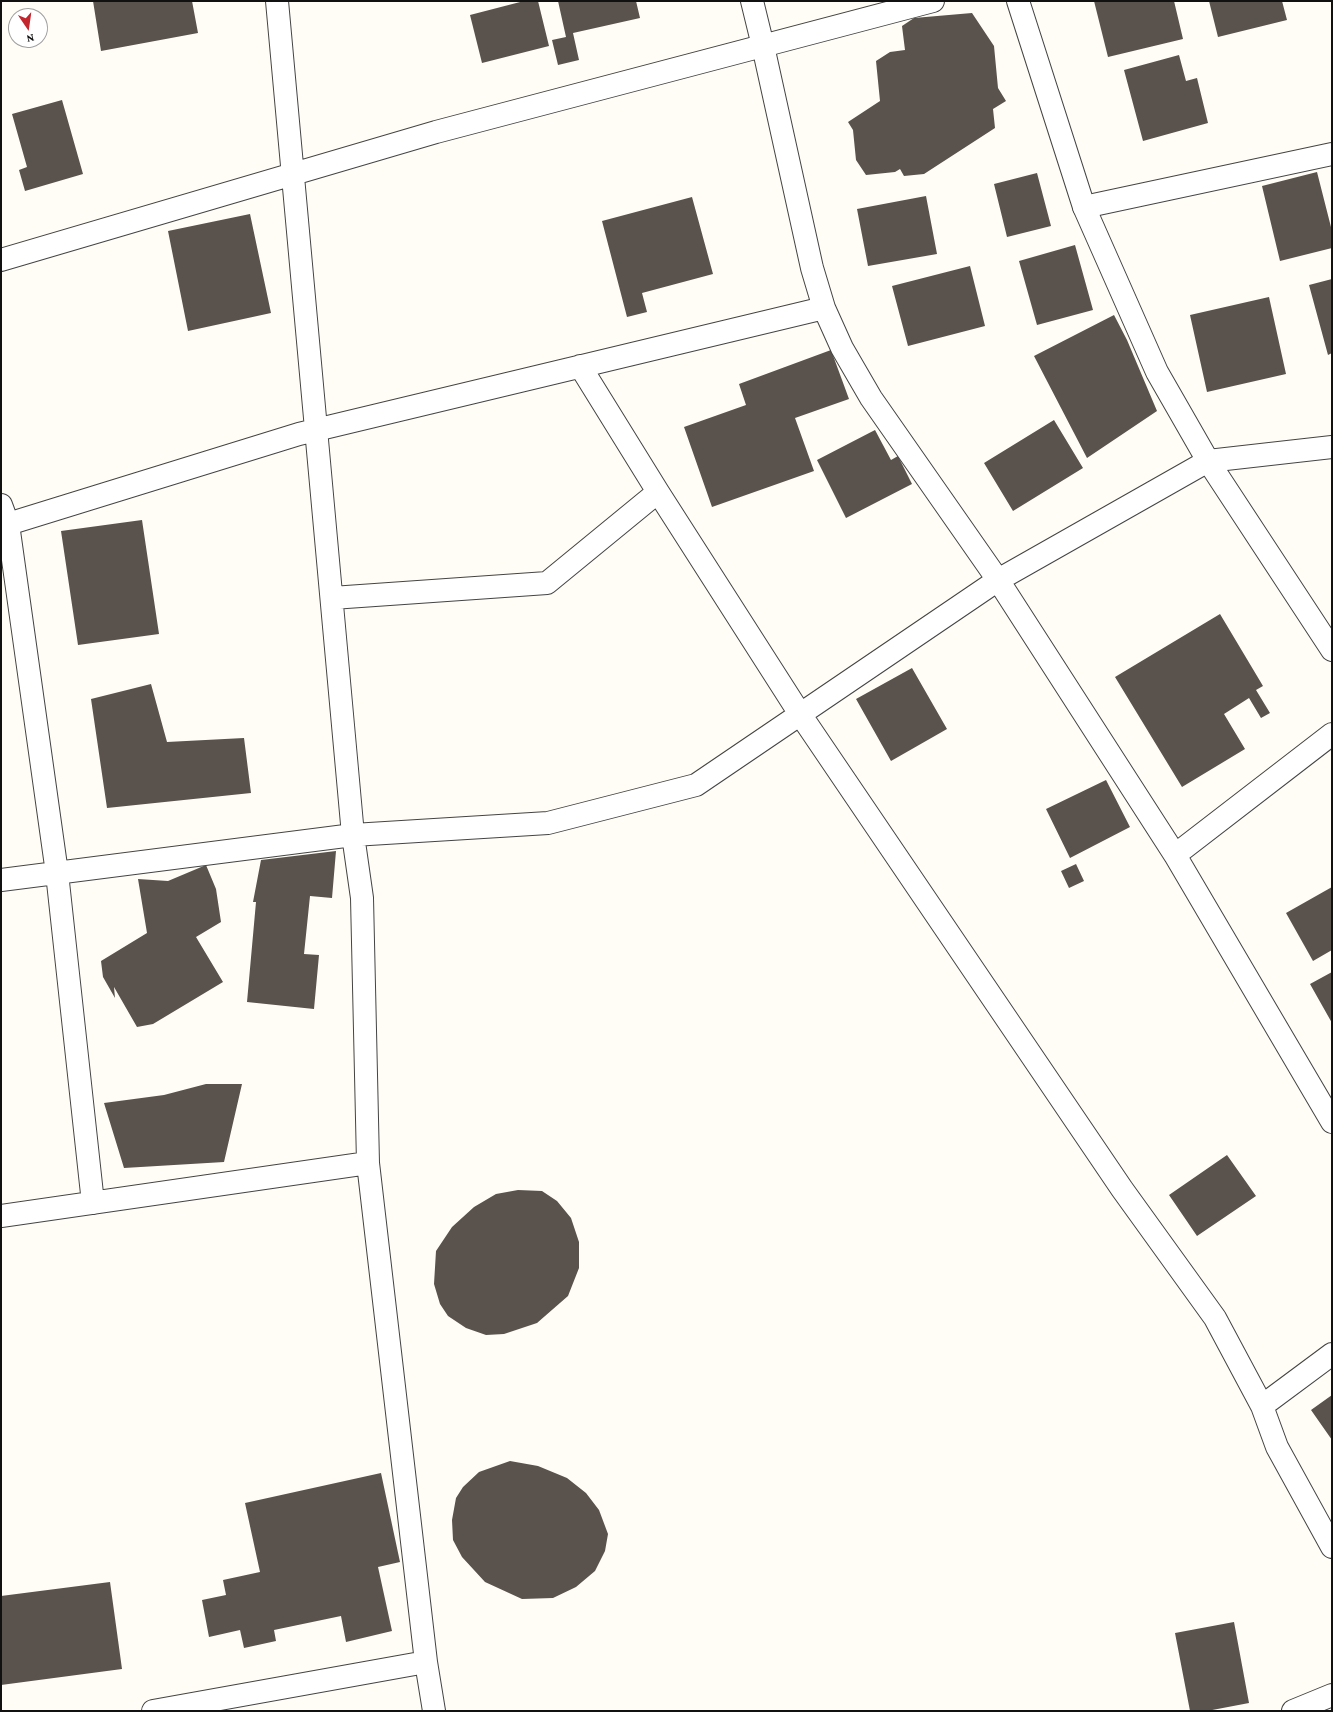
<!DOCTYPE html>
<style>
body{margin:0}
#map{position:relative;width:1333px;height:1712px;overflow:hidden;background:#fffdf5;font-family:"Crimson Pro",serif}
canvas{display:block}
.frame{position:absolute;inset:0;border:2px solid #111;pointer-events:none}
.north{position:absolute;left:8px;top:8px;width:40px;height:40px;box-sizing:border-box;background:#fff;border:1px solid #a0a0a0;border-radius:50%;rotate:167deg;font-size:11px;font-weight:700;line-height:16px;text-align:center;color:#111}
.north::after{content:'';display:block;margin:auto;width:14px;height:18px;background:#c4262e;clip-path:polygon(50% 0,100% 100%,50% 72%,0 100%)}
</style>
<div id="map">
<canvas width="1333" height="1712"></canvas>
<div class="frame"></div>
<div class="north">N</div>
</div>
<script>
const ctx = document.querySelector('canvas').getContext('2d');
ctx.lineJoin = 'round';
function paint(path, color) { ctx.fillStyle = color; ctx.fill(path, 'evenodd'); }
function trace(path, color, width, dash) { ctx.strokeStyle = color; ctx.lineWidth = width; ctx.lineCap = dash ? 'butt' : 'round'; ctx.setLineDash(dash || []); ctx.stroke(path); }
const building = new Path2D(`
 M93,1H192L198,33L101,51Z
 M524,1H538L549,46L482,63L470,15Z
 M558,1H636L640,18L573,33L579,60L558,65L552,40L566,37Z
 M1094,1H1174L1183,39L1108,57Z
 M1209,1H1282L1287,20L1218,37Z
 M972,13L994,46L998,88L1006,101L993,109L995,128L924,174L904,176L900,169L895,172L866,175L856,160L853,130L848,122L880,101L876,61L890,52L905,50L902,26L914,18Z
 M1179,55L1186,81L1197,78L1208,123L1143,141L1124,70Z
 M62,100L83,174L25,191L19,170L27,167L12,114Z
 M1317,172L1332,231V248L1280,261L1262,186Z
 M1037,173L1051,226L1007,237L994,184Z
 M926,196L937,254L868,266L857,209Z
 M692,197L713,274L642,293L647,312L627,317L602,221Z
 M250,214L271,313L188,331L168,231Z
 M1075,245L1093,310L1037,325L1019,261Z
 M970,266L985,326L908,346L892,286Z
 M1332,279V353L1328,355L1309,285Z
 M1269,297L1286,374L1207,392L1190,315Z
 M1114,315L1127,340L1157,411L1087,458L1034,356Z
 M831,350L849,399L795,418L814,471L712,507L684,427L746,405L739,384Z
 M1054,420L1083,468L1013,511L984,463Z
 M875,430L891,460L898,456L912,484L846,518L817,460Z
 M142,520L159,634L78,645L61,531Z
 M1220,614L1263,686L1256,690L1270,713L1261,718L1249,698L1224,714L1245,749L1182,787L1115,677Z
 M912,668L947,729L891,761L856,699Z
 M151,684L167,742L244,738L251,793L107,808L91,699Z
 M1106,780L1130,827L1070,858L1046,809Z
 M336,851L332,898L310,896L304,954L319,955L314,1009L247,1002L256,902H253L261,860Z
 M1076,864L1084,881L1069,888L1061,871Z
 M206,865L216,889L221,922L196,937L223,982L153,1024L137,1027L114,987L115,998L103,977L101,961L147,933L138,879L168,881Z
 M1332,887V950L1313,961L1286,913Z
 M1332,972V1023L1310,984Z
 M206,1084H242L224,1162L124,1168L104,1103L164,1095Z
 M1227,1155L1256,1196L1197,1236L1169,1195Z
 M518,1190L542,1191L557,1201L571,1218L579,1242V1268L568,1296L537,1323L504,1334L486,1335L466,1328L448,1316L440,1304L434,1284L436,1251L452,1227L474,1207L496,1194Z
 M1332,1395V1440L1311,1410Z
 M510,1461L538,1466L567,1478L586,1493L599,1510L608,1534L605,1551L595,1571L576,1587L553,1598L522,1599L485,1582L462,1557L453,1540L452,1520L456,1498L463,1487L479,1472Z
 M381,1473L400,1562L378,1567L392,1631L346,1642L341,1616L274,1630L276,1641L244,1648L240,1630L209,1637L202,1600L226,1595L223,1580L260,1572L245,1503Z
 M110,1582L122,1669L1,1685V1596Z
 M1234,1622L1249,1703L1207,1711H1190L1175,1633Z`);
const minor = new Path2D(`
 M277,1L353,835L362,898L368,1163L426,1662L434,1711
 M752,1L763,46L812,268L824,308L842,348L871,398L998,580L1175,855L1332,1122
 M1084,207L1332,154
 M1,260L436,132L933,1
 M580,366L658,492L800,714L1122,1189L1215,1318L1262,1406
 M1,505L8,524L57,873L93,1203
 M8,524L299,434L824,308
 M332,598L547,583L658,492
 M1175,855L1332,734
 M1,880L353,835L548,823L696,785L998,580L1208,461L1332,447
 M1,1216L368,1163
 M1332,1354L1262,1406L1277,1447L1332,1547
 M153,1711L426,1662
 M1293,1711L1332,1695`);
const tertiary = new Path2D(`
 M1018,1L1084,207L1157,372L1208,461L1332,650`);
paint(building, '#5a524d');
trace(minor, '#444', 24);
trace(tertiary, '#444', 24);
trace(minor, '#fff', 22);
trace(tertiary, '#fff', 22);
</script>
